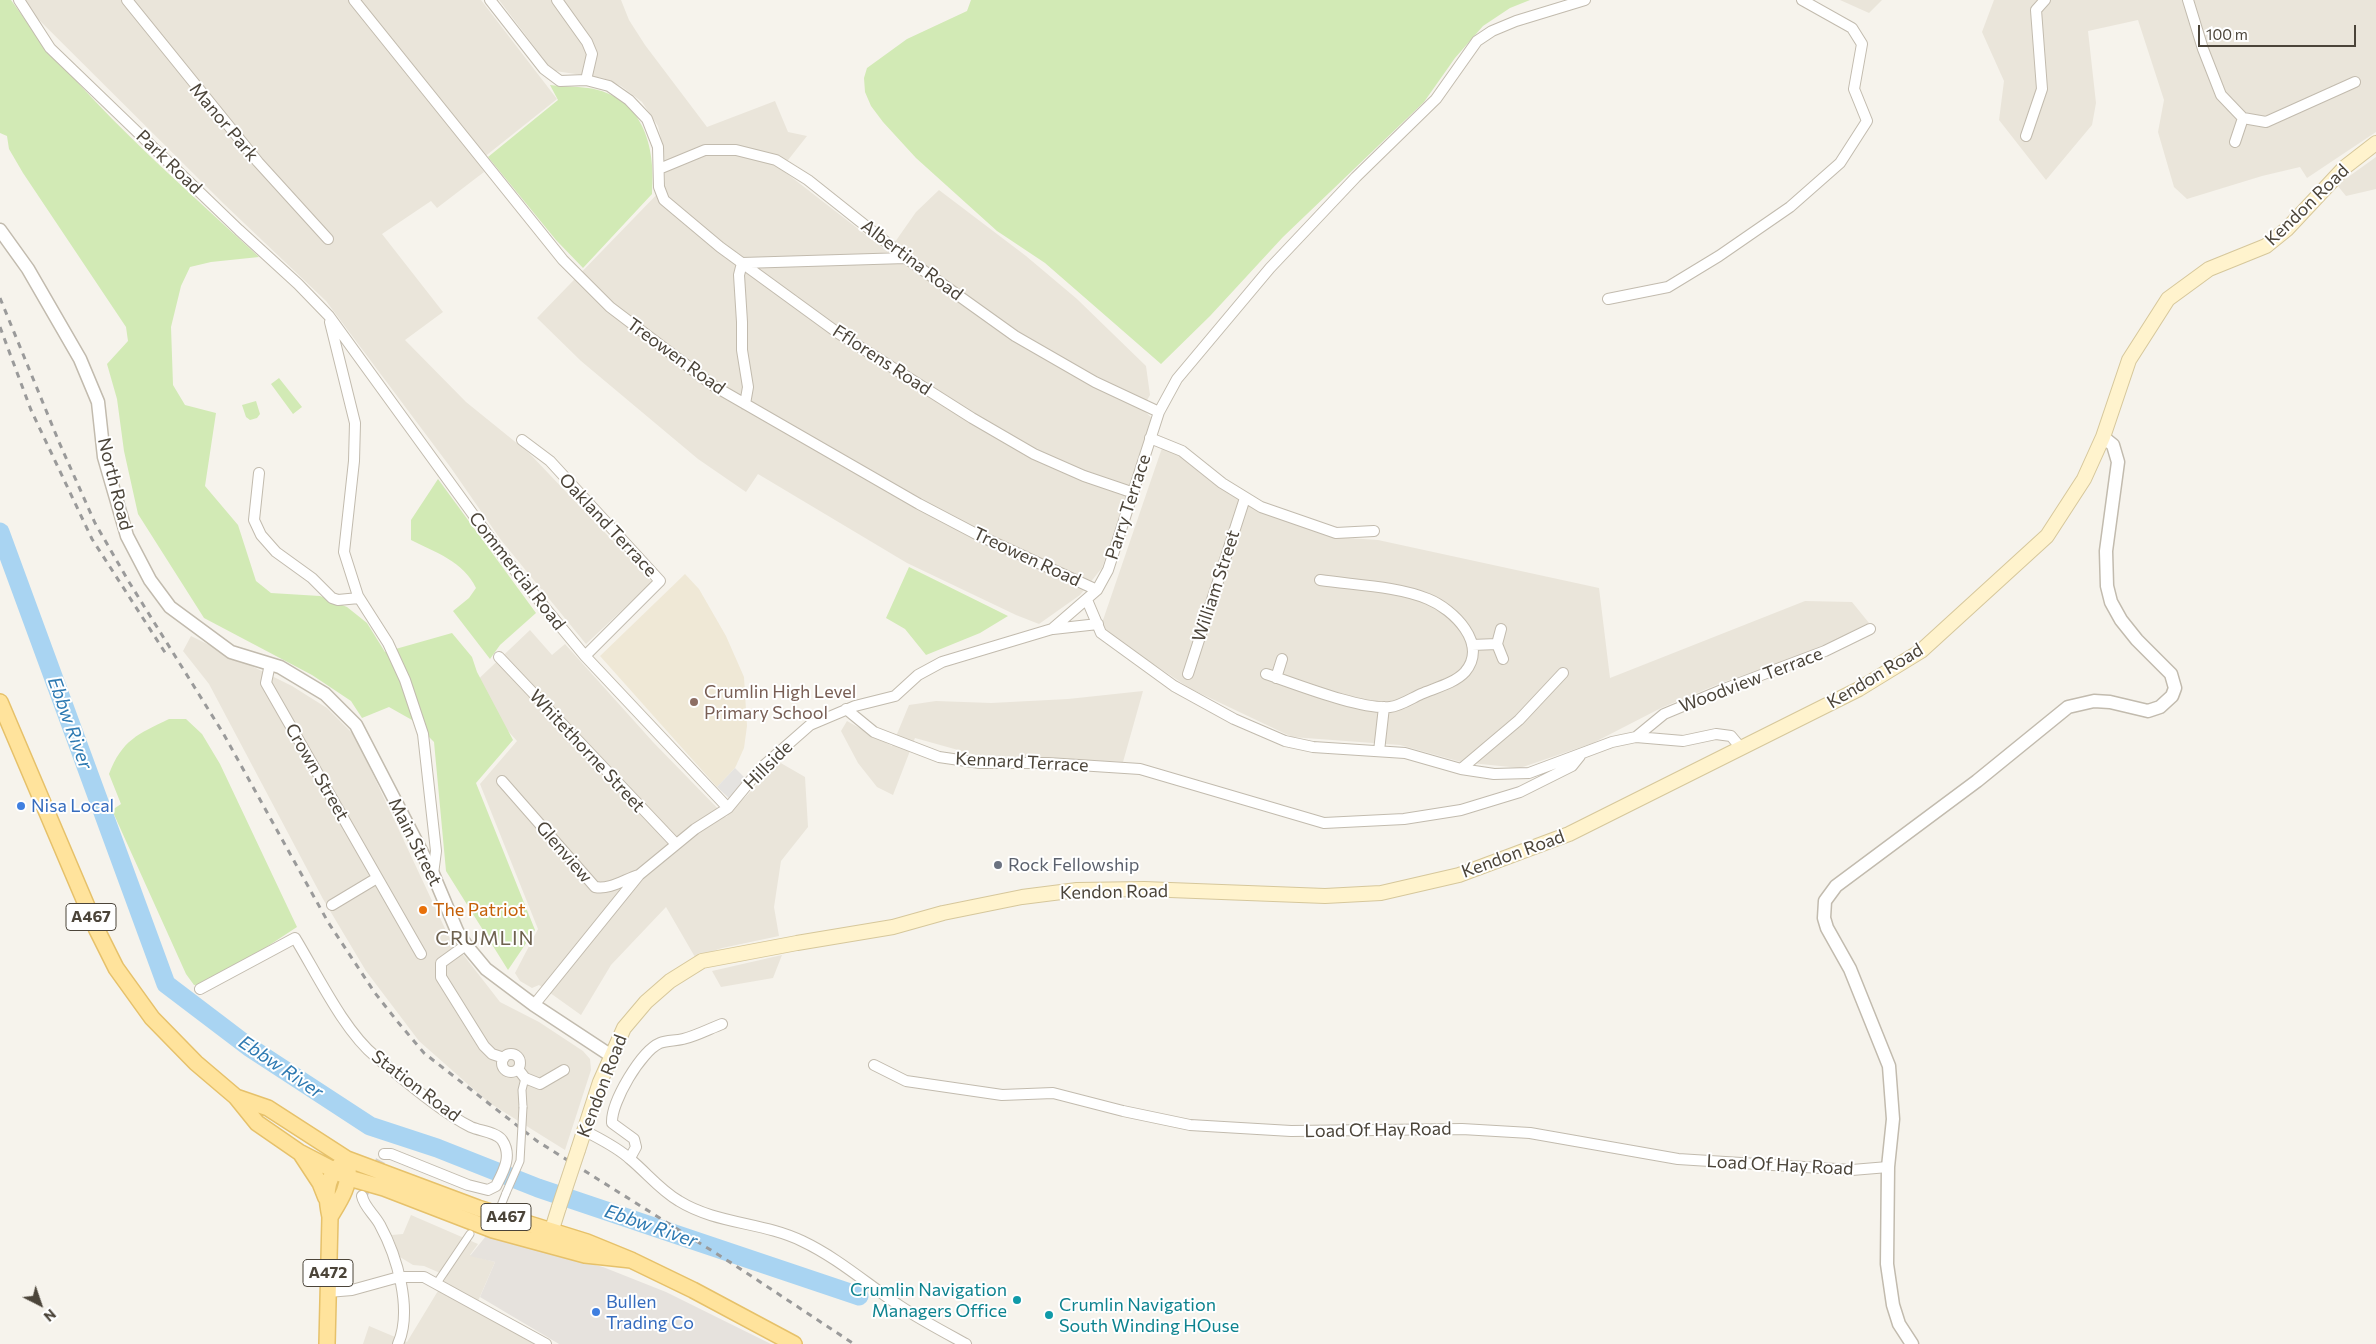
<!DOCTYPE html>
<style>
body{margin:0}
#map{position:relative;width:2376px;height:1344px;overflow:hidden;background:#f6f3ec;font-family:Commissioner,sans-serif}
canvas{display:block}
.north{position:absolute;left:15px;top:1279px;width:50px;height:50px;-webkit-text-stroke:4px #fff;paint-order:stroke;rotate:139deg;font-size:14px;font-weight:700;line-height:20px;text-align:center;color:#4b4439}
.north::after{content:'';display:block;margin:auto;width:18px;height:22px;background:#4b4439;clip-path:polygon(50% 0,100% 100%,50% 72%,0 100%)}
.scale{position:absolute;left:2198px;top:25px;width:158px;height:22px;box-sizing:border-box;border:2px solid #4b4439;border-top:0;padding-left:6px;font-size:15px;line-height:18px;white-space:nowrap;color:#4b4439;-webkit-text-stroke:4px #fff;paint-order:stroke}
</style>
<div id="map">
<canvas width="2376" height="1344"></canvas>
<div class="north">N</div>
<div class="scale">100 m</div>
</div>
<script>
const ctx = document.querySelector('canvas').getContext('2d');
ctx.lineJoin = 'round';
function paint(path, color) { ctx.fillStyle = color; ctx.fill(path, 'evenodd'); }
function trace(path, color, width, dash) { ctx.strokeStyle = color; ctx.lineWidth = width; ctx.lineCap = dash ? 'butt' : 'round'; ctx.setLineDash(dash || []); ctx.stroke(path); }
function drawText(font, color, halo, rows, align = 'center') {
  ctx.font = font + ' Commissioner,sans-serif'; ctx.lineWidth = 4; ctx.setLineDash([]); ctx.textBaseline = 'middle'; ctx.strokeStyle = halo; ctx.fillStyle = color; for (const [text, x, y, turn = 0] of rows) {
    ctx.save(); ctx.translate(x, y); ctx.rotate((+turn || 0) * Math.PI / 180); ctx.textAlign = isNaN(turn) ? turn : align; if (halo) ctx.strokeText(text, 0, 0); ctx.fillText(text, 0, 0); ctx.restore();
  }
}
const residential = new Path2D(`
 M19,0H481L557,99L478,162L484,172L437,208L431,201L382,234L443,312L405,340L466,402L529,453L652,582L586,644L501,540L451,468L326,301L224,204Z
 M499,0H621L629,20L645,45L707,127L775,101L788,132L807,136L781,169L888,252L916,212L939,190L1026,256L1077,299L1146,366L1150,395L1142,409L1152,418L1102,568L1080,595L1039,624L1016,615L907,563L758,474L746,492L698,459L581,361L537,318L665,186L664,152L658,126L642,102L621,86L603,78L555,71L549,66Z
 M1840,0H1882L1869,13Z
 M1994,0H2376V132L2307,178L2300,167L2262,176L2187,199L2174,187L2158,132L2164,100L2138,20L2088,31L2096,103L2092,125L2046,180L1999,120L2004,81L1982,32Z
 M2376,157V189L2346,196L2337,185Z
 M1162,448L1179,455L1210,481L1250,506L1333,537L1378,540L1599,588L1610,678L1805,601L1852,602L1869,623L1823,648L1721,683L1661,708L1593,743L1520,768L1461,762L1400,745L1292,737L1191,689L1105,632L1102,623Z
 M530,630L552,655L565,644L653,742L726,817L779,762L805,777L808,827L781,861L774,907L779,936L722,948L695,957L666,907L611,965L581,1015L539,985L532,988L520,981L515,973L538,929L480,784L517,741L469,688Z
 M191,636L292,686L327,708L355,736L448,935L500,1002L539,1022L583,1051L590,1059L591,1070L565,1150L488,1102L419,1041L366,971L323,899L209,684L183,651Z
 M1143,691L1123,762L976,755L915,738L893,795L877,787L858,763L841,731L847,721L892,746L909,705L936,701L991,703L1068,699Z
 M782,955L773,978L721,987L712,971Z
 M411,1215L478,1244L470,1255L495,1262L475,1308L534,1344H363L369,1326L407,1342L447,1276L424,1266L413,1265L400,1257L392,1235L403,1234Z`);
const industrial = new Path2D(`
 M486,1236L603,1267L666,1292L771,1344H559L480,1297L495,1262L470,1256Z`);
const education = new Path2D(`
 M685,574L699,589L726,636L744,677L747,726L744,748L735,768L717,787L600,656Z`);
const green = new Path2D(`
 M0,0H11C79,97 172,176 259,257L211,262L190,267L181,286L171,327L173,385L185,405L216,413L205,486L238,525L256,581L271,593L320,596L347,607L367,623L385,652L452,633L472,657L477,672L513,740L476,783L535,930L508,970L446,871L434,742L412,720L389,707L362,718L351,701L312,675L204,618L138,514L124,451L117,399L107,364L128,341L126,327L23,173L9,149L7,136L0,133Z
 M971,0H1530L1510,8L1483,26L1455,58L1424,102L1283,237L1210,316L1161,364L1045,263L997,231L916,158L883,122L871,106L865,92L864,78L867,68L907,39L967,11Z
 M550,85C562,87 575,86 588,88C643,96 656,146 652,194L583,268L556,240L488,157L558,100Z
 M279,378L302,407L293,414L271,384Z
 M256,401L260,414L257,418L250,420L246,417L242,405Z
 M438,479L536,613L500,645L490,659L453,611L469,598L476,588C464,562 435,552 411,540V520Z
 M909,567L1008,616L980,633L926,655L905,629L886,618Z
 M169,719H186L202,734L220,764L297,927L210,984L194,985L186,974L112,810L121,804L109,774C122,740 138,734 169,719Z`);
const parking = new Path2D(`
 M735,768L749,782L733,802L717,787Z`);
const river = new Path2D(`
 M0,532L166,984L249,1047L370,1126L437,1148L538,1188L859,1296`);
const minorTunnel = new Path2D(`
 M362,1196L384,1154`);
const pedestrian = new Path2D(`
 M523,1107L522,1090L525,1078
 M500,1208L506,1193
 M437,1283L470,1234`);
const minor = new Path2D(`
 M19,0L50,48L239,230L298,284L329,316L501,553L546,609L585,656L728,808
 M127,0L258,162L328,239
 M354,0L563,260L610,307L714,386L919,504L980,536L1097,590
 M490,0L544,69L560,81L586,80L609,86L629,100L647,119L658,147L659,187L664,200L720,247L838,333L972,418L1034,454L1084,476L1134,493
 M557,0L587,42L592,54L586,80
 M2188,0L2203,49L2221,95L2243,118L2235,142
 M2243,118L2266,122L2355,82
 M2026,136L2042,89L2036,10L2045,0
 M659,169L705,150H736L776,160L808,180L906,258L1015,336L1095,382L1159,412
 M1608,299L1668,287L1719,256L1790,207L1840,163L1867,121L1854,89L1862,44L1852,28L1802,0
 M330,322L355,423L354,461L344,552L358,596L388,643L405,680L423,734L436,851L433,874
 M745,404L748,387L742,350V322L739,275L742,263L906,258
 M1150,438L1182,451L1222,483L1261,507L1336,533L1374,531
 M522,440L550,461L660,581L585,656
 M259,473L254,520L261,535L276,552L312,578L332,598L338,600L359,598
 M1087,600L1101,633L1174,686L1234,719L1285,741L1313,747L1405,753L1461,769L1494,774L1529,773L1612,742L1636,737L1683,741L1716,734L1731,736L1741,748
 M1053,629L1098,624
 M1501,629L1497,644L1503,659
 M1472,645L1497,644
 M499,657L676,844
 M270,664L266,683L421,954
 M1188,674L1245,498
 M1266,674C1296,684 1361,710 1390,707C1400,706 1412,698 1421,694C1435,688 1455,683 1465,672C1489,644 1453,609 1428,599C1397,586 1353,585 1320,580
 M1276,678L1282,659
 M846,709L874,732L939,757L980,763H1048L1140,769L1324,823L1404,819L1461,810L1520,792L1572,766L1580,756
 M1636,737L1664,714L1724,689L1825,651L1870,629
 M1379,751L1384,707
 M1461,769L1519,720L1563,673
 M502,781L595,887C610,890 625,879 639,875
 M332,905L377,878
 M466,945L441,963V977L484,1046L492,1054L504,1058
 M200,989L295,938C317,974 344,1031 376,1057C402,1078 442,1113 471,1127C480,1131 496,1132 502,1140C513,1156 503,1172 496,1186L488,1190L468,1185L391,1154H384
 M534,1005L639,875L695,829L728,808L761,768L810,725L855,706L895,696L918,675L942,662L1052,629L1097,590L1108,570L1159,412L1177,379L1270,268L1356,177L1436,99L1477,41L1492,31L1516,21L1585,0
 M502 1063a9 9 0 1 1 18 0a9 9 0 1 1-18 0Z
 M874,1065L906,1081L1002,1095L1053,1093L1123,1111L1190,1125L1291,1131L1462,1129L1530,1133L1678,1159L1852,1170L1888,1167
 M518,1069L525,1078L540,1084L564,1070
 M585,1131C600,1139 617,1147 630,1159C647,1173 660,1190 679,1201C716,1224 763,1222 802,1241C838,1258 867,1284 900,1306C921,1320 944,1332 966,1344
 M630,1158L636,1147L634,1139L612,1123C611,1102 641,1051 660,1043C667,1040 675,1041 683,1039C696,1036 709,1029 722,1024
 M362,1196C364,1207 375,1215 380,1225C397,1256 413,1310 398,1344
 M328,1292L352,1290L399,1277H424L546,1344`);
const tertiary = new Path2D(`
 M0,230L28,269L80,359L98,402L104,457L127,536L150,580L170,607L231,652L280,667L325,694L356,725L433,874L457,931L466,945L486,969L534,1005L610,1055
 M1912,1344L1899,1324L1893,1305L1887,1264L1888,1167L1893,1119L1889,1066L1850,969L1827,928L1824,918L1825,901L1836,886L1977,781L2068,707L2094,701L2110,702L2148,711L2160,707L2172,696L2175,688L2171,674L2137,640L2121,620L2111,602L2107,586L2106,551L2118,462L2113,445L2103,437`);
const secondary = new Path2D(`
 M578,1150L600,1082L624,1028L646,1002L670,981L702,961L797,943L893,927L943,913L1022,897L1077,890L1144,889L1325,896L1381,893L1459,875L1569,834L1859,689L1921,651L2047,536L2084,479L2103,437L2129,360L2168,299L2209,269L2266,246L2287,229L2345,167L2376,143
 M548,1242L559,1207`);
const primary = new Path2D(`
 M0,702L97,930L116,968L152,1018L196,1063L236,1097L257,1123L299,1152L349,1178L384,1188L493,1230L585,1255L631,1260
 M236,1097L268,1108L347,1159L478,1208L587,1242L631,1260L693,1290L794,1344
 M301,1154L320,1183L326,1198
 M330,1217C339,1202 350,1187 348,1168
 M327,1344L330,1217C326,1198 324,1180 340,1165`);
const rail = new Path2D(`
 M0,298L59,442L95,523L129,582L223,733L328,922L375,993L397,1021L424,1053L537,1141L733,1264L854,1344
 M0,327L31,410L92,539L166,654`);
const pedestrianBridge = new Path2D(`
 M506,1193L520,1161L523,1107`);
const secondaryBridge = new Path2D(`
 M559,1207L578,1150`);
const markers = [
 [694,702,5,"#8d6e63"],
 [21,806,5,"#3f7fe0"],
 [998,865,5,"#6b7280"],
 [423,910,5,"#e8710a"],
 [1017,1300,5,"#0f9aa8"],
 [596,1312,5,"#3f7fe0"],
 [1049,1315,5,"#0f9aa8"]
];
const shields = [
 [91,917,50],
 [506,1217,50],
 [328,1273,50]
];
const shieldNames = [
 ["A467",91,917],
 ["A467",506,1217],
 ["A472",328,1273]
];
const streetNames = [
 ["Manor Park",224,122,50],
 ["Park Road",169,162,44],
 ["Kendon Road",2307,205,-44],
 ["Albertina Road",912,260,37],
 ["Treowen Road",676,356,36],
 ["Fflorens Road",882,360,33],
 ["North Road",115,484,76],
 ["Parry Terrace",1128,507,-72],
 ["Oakland Terrace",608,525,47],
 ["Treowen Road",1027,557,25],
 ["Commercial Road",517,571,52],
 ["William Street",1216,586,-72],
 ["Kendon Road",1875,676,-31],
 ["Woodview Terrace",1751,680,-21],
 ["Whitethorne Street",587,751,47],
 ["Kennard Terrace",1022,762,3],
 ["Hillside",768,765,-45],
 ["Crown Street",317,772,60],
 ["Main Street",415,842,63],
 ["Glenview",564,852,49],
 ["Kendon Road",1513,854,-20],
 ["Kendon Road",1114,892,-1],
 ["Station Road",416,1086,37],
 ["Kendon Road",602,1086,-69],
 ["Load Of Hay Road",1378,1130,-1],
 ["Load Of Hay Road",1780,1165,3]
];
const educationNames = [
 ["Crumlin High Level",704,692],
 ["Primary School",704,713]
];
const shopNames = [
 ["Nisa Local",31,806],
 ["Bullen",606,1302],
 ["Trading Co",606,1323]
];
const worshipNames = [
 ["Rock Fellowship",1008,865]
];
const foodNames = [
 ["The Patriot",433,910]
];
const cultureNames = [
 ["Crumlin Navigation",1007,1290],
 ["Managers Office",1007,1311],
 ["Crumlin Navigation",1059,1305,"left"],
 ["South Winding HOuse",1059,1326,"left"]
];
const waterNames = [
 ["Ebbw River",70,723,70],
 ["Ebbw River",281,1067,34],
 ["Ebbw River",651,1226,19]
];
const quarterNames = [
 ["CRUMLIN",485,938]
];
paint(residential, '#eae5da');
paint(industrial, '#e6e2dd');
paint(education, '#efe8d6');
paint(green, '#d2eab5');
paint(parking, '#e5e3e0');
trace(river, '#a9d4f2', 19);
trace(minorTunnel, '#d4d0c8', 10, [10, 5]);
trace(pedestrian, '#c2bbae', 9);
trace(minor, '#c2bbae', 12);
trace(tertiary, '#c2bbae', 15);
trace(secondary, '#d6c79b', 16);
trace(primary, '#e6c16a', 18);
trace(pedestrian, '#fff', 7);
trace(minor, '#fff', 10);
trace(tertiary, '#fff', 12);
trace(secondary, '#fff3cd', 14);
trace(primary, '#ffe39c', 15);
trace(rail, '#9a9a9a', 3, [6, 6]);
trace(pedestrianBridge, '#c2bbae', 9, []);
trace(secondaryBridge, '#d6c79b', 16, []);
trace(pedestrianBridge, '#fff', 7);
trace(secondaryBridge, '#fff3cd', 14);
for (const [x, y, r, color] of markers) { const dot = new Path2D(); dot.arc(x, y, r, 0, 2 * Math.PI); ctx.fillStyle = color; ctx.fill(dot); trace(dot, '#fff', 2); }
for (const [x, y, w] of shields) { const box = new Path2D(); box.roundRect(x - w / 2, y - 13.5, w, 27, 4); ctx.fillStyle = '#fff'; ctx.fill(box); trace(box, '#4b4439', 1); }
drawText('bold 16px', '#4b4439', null, shieldNames);
drawText('18px', '#4b4439', '#fff', streetNames);
drawText('18px', '#785e54', '#fff', educationNames, 'left');
drawText('18px', '#366cbe', '#fff', shopNames, 'left');
drawText('18px', '#5b616d', '#fff', worshipNames, 'left');
drawText('18px', '#c56008', '#fff', foodNames, 'left');
drawText('18px', '#0d838f', '#fff', cultureNames, 'right');
drawText('italic 19px', '#2e7ab2', '#fff', waterNames);
ctx.letterSpacing = '1px';
drawText('20px', '#6e6250', '#fff', quarterNames);
ctx.letterSpacing = '0px';
</script>
